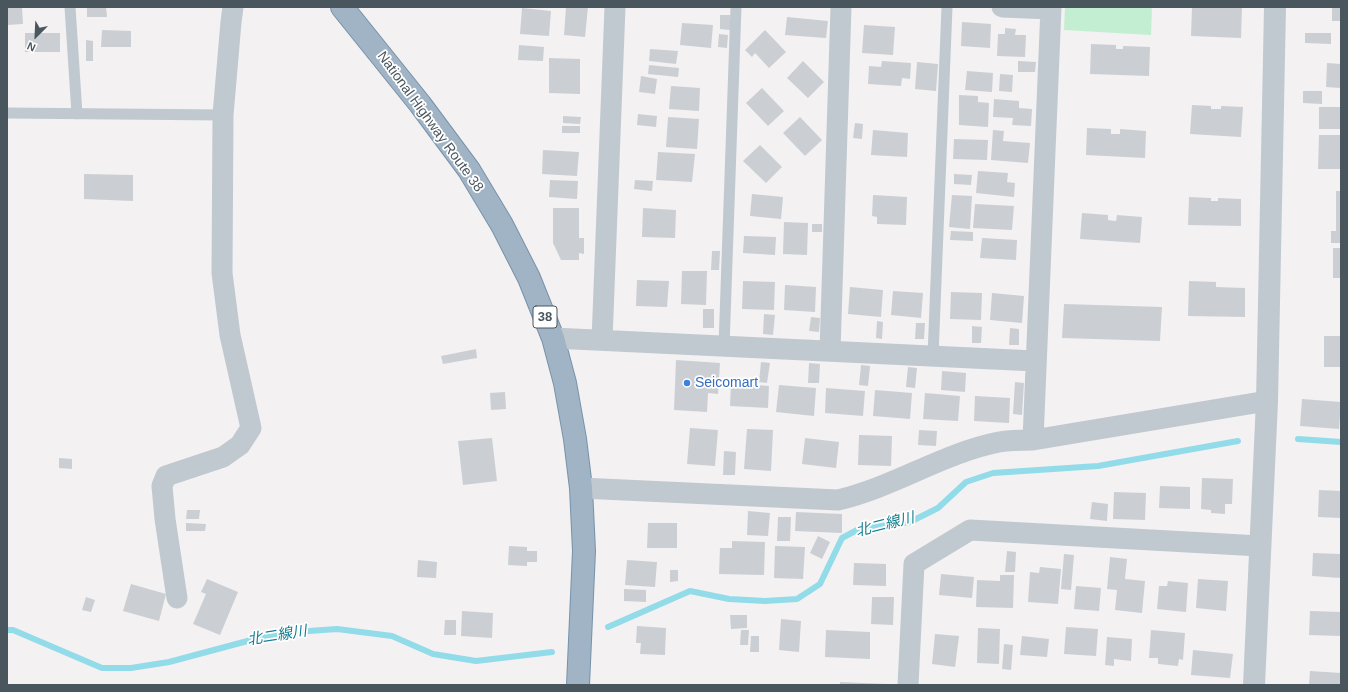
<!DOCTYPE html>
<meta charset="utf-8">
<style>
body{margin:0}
#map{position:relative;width:1348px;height:692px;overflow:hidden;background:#f3f1f2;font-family:Arial,sans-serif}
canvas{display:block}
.frame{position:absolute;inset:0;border:8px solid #4a565e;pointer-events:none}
.north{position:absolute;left:16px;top:16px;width:40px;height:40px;-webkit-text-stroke:3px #fff;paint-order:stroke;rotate:204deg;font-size:11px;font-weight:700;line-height:16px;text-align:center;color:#4a565e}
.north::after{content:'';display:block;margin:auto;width:14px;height:18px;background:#4a565e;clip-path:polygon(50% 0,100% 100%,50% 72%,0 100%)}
</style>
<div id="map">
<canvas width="1348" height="692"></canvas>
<div class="frame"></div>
<div class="north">N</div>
</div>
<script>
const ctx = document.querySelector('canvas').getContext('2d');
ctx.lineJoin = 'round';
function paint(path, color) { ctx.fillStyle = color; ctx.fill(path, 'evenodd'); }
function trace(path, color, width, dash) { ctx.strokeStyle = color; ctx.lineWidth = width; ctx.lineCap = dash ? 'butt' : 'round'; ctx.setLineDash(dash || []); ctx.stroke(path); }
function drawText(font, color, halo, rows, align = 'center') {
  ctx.font = font + ' Arial,"Noto Sans JP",sans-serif'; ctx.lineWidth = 3.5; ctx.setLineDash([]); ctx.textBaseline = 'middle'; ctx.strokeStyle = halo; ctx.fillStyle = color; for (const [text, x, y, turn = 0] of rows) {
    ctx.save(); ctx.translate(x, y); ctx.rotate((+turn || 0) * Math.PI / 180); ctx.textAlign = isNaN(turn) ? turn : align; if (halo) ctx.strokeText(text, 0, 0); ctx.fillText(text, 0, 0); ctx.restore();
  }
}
const green = new Path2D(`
 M1065,7H1152L1151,35L1064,30Z`);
const stream = new Path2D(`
 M1298,439L1341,442
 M608,627L690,591L729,599L765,601L797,599L820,584L842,538L859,529L910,522L938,508L966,482L993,473L1098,466L1238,441
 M7,630H13L102,668H131L169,662L255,639L295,632L337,629L392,636L433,654L476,661L552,652`);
const building = new Path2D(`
 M7,7H22L23,24L7,25Z
 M87,7H106L107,17H87Z
 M566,7H588L585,37L564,35Z
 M1192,7H1242L1241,38L1191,36Z
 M1332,7H1341V21H1332Z
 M522,8L551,11L549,36L520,34Z
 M720,15H730V30L720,29Z
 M787,17L828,21L826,38L785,35Z
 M962,22L991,24L990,48L961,46Z
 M682,23L713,25L711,48L680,45Z
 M864,25L895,27L893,55L862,53Z
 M1005,28L1016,29L1015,35H1026L1025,57L997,56L998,34H1005Z
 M102,30L131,31V47H101Z
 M765,30L786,52L769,68L755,53L752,57L745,50Z
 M25,33H60V52H25Z
 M1305,33H1331V44L1305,43Z
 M719,34L728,35L727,48L718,47Z
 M86,40L93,41V61H86Z
 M1091,44L1116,45V49H1123V46L1150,47L1149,76L1090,74Z
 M519,45L544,47L543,61L518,60Z
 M650,49L678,51L676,64L649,61Z
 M549,58L580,59V94L549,93Z
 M803,61L824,82L808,98L787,78Z
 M882,61L911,63L910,79L902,78L901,86L868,84L869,66L881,67Z
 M1018,61L1036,62L1035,72H1018Z
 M917,62L938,64L936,91L915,89Z
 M1327,63L1341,64V88L1326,87Z
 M649,65L679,68L678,77L648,74Z
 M967,71L993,73L992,92L965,90Z
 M1000,74L1013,75L1012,92L999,91Z
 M641,76L657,79L655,94L639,92Z
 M671,86L700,88L699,111L669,109Z
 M762,88L784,111L768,126L746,103Z
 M1303,91H1322V104L1303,103Z
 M959,95L978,96V102L989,103L988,127L959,125Z
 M994,99L1019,101V108L1032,109L1031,126L1012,125L1013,118L993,117Z
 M1192,105L1211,106V109H1221V106L1243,107L1241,137L1190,134Z
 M1319,107H1341V129H1319Z
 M638,114L657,116L656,127L637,125Z
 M563,116L581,117L580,124L563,123Z
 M668,117L699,119L697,149L666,147Z
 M800,117L822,140L805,156L783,133Z
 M855,123L863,124L862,139L853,138Z
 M562,126H580V133H562Z
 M1087,128L1111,129V134H1120V129L1146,131L1145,158L1086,155Z
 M873,130L908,133L907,157L871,155Z
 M993,130L1004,131L1003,141L1030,143L1028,163L991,160Z
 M1319,135H1341V169H1318Z
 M954,139L988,140L987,160L953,159Z
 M760,145L782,167L766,183L743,161Z
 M543,150L579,152L577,176L542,174Z
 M658,152L695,154L692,182L656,180Z
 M978,171L1008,173L1007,182L1015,183L1014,197L976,193Z
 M84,174L133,175V201L84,199Z
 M954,174L972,175L971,185L954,184Z
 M550,180L578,181L577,199L549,197Z
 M635,180L653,181L652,191L634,189Z
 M1336,191H1341V243H1331V231H1336Z
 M752,194L783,197L781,219L750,216Z
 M873,195L907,197L906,225L877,224V217L872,216Z
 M952,195L972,196L970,229L949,227Z
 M1189,197L1211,198V201H1218V198L1241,199V226L1188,225Z
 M975,204L1014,206L1012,230L973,228Z
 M553,208H579V238H584V254L579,253V260H561L553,243Z
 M643,208L676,210L675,238L642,237Z
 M1082,213L1108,215V220L1116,221L1117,215L1142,217L1140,243L1080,239Z
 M784,222L808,223L807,255L783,254Z
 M812,224H822V232H812Z
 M951,231L973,232V241L950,240Z
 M744,236L776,237L775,255L743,253Z
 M982,238L1017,240L1016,260L980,258Z
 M1333,248H1341V278H1333Z
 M712,251H720L719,270H711Z
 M682,271H707L706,305L681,304Z
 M637,280L669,281L667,307L636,306Z
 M743,281L775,282L774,310L742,309Z
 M1189,281L1216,282V287L1245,288V317L1188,316Z
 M785,285L816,287L815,312L784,310Z
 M850,287L883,290L881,317L848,314Z
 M893,291L923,293L921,318L891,315Z
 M951,292L982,293L981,320L950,319Z
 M992,293L1024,296L1022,323L990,320Z
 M1064,304L1162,307L1160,341L1062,338Z
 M703,309H714V328H703Z
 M764,314L775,315L773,335L763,334Z
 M811,317L820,318L819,332L809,331Z
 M877,321L883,322L882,339L876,338Z
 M916,323H925L924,339H915Z
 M972,326L982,327L981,343H972Z
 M1010,328L1019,329V345H1009Z
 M1324,336H1341V367H1324Z
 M476,349L477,358L443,364L441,356Z
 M676,360L720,363L718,394L708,393L707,412L674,410Z
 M761,362L770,363L767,383L759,382Z
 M809,363L820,364L819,383H808Z
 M861,365L870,366L868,386L859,385Z
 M908,367L917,368L915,388L906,387Z
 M942,371L966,373L965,392L941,390Z
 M1015,382L1024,383L1022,415L1013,414Z
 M731,383L769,386L768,408L730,406Z
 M779,385L816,388L814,416L776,412Z
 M826,388L865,391L863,416L825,413Z
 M875,390L912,393L910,419L873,416Z
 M505,392L506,409L491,410L490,393Z
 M925,393L960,396L958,421L923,419Z
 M975,396L1010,398L1009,423L974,421Z
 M1302,399L1341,402L1339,429L1300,426Z
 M690,428L718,430L715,466L687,464Z
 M747,429L773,430L771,471L744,469Z
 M919,430L937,431L936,446L918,445Z
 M859,435L892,436L891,466L858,465Z
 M492,438L497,481L463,485L458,441Z
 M805,438L839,442L836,468L802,464Z
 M724,451L736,452L735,475H723Z
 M59,458L72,459V469L59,468Z
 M1202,478L1233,479L1232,504H1225V514L1211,513V510L1201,509Z
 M1160,486L1190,487V509L1159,508Z
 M1319,490L1341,491V518L1318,517Z
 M1114,492L1146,493L1145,520L1113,519Z
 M1092,502L1108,504L1107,521L1090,519Z
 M187,510H200L199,519H186Z
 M748,511L770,513L768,536L747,535Z
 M796,512L842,514V533L795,531Z
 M778,517H791L790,541H777Z
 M186,523L206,524L205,531H186Z
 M648,523H677V548H647Z
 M818,536L830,542L822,559L810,553Z
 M732,541L765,542L764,575L719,574L720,548H732Z
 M509,546L527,547V551H537V562H527V566L508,565Z
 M775,546L805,547L803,579L774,578Z
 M1007,551L1016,552L1015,572H1005Z
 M1313,553L1341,554V578L1312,576Z
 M1064,554L1074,555L1071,590L1061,589Z
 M1110,557L1127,559L1125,579L1145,581L1142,613L1115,610L1117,590L1107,589Z
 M418,560L437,562L436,578L417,577Z
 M627,560L657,562L655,587L625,585Z
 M854,563L886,564V586L853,585Z
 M1040,567L1061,569L1058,604L1028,602L1030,572L1039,573Z
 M670,570H678V581L670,582Z
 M941,574L974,577L972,598L939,595Z
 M1000,575H1014L1013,608L976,607L977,580L1000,581Z
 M207,579L238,592L220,635L193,624L206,594L201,592Z
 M1198,579L1228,581L1226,611L1196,608Z
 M1168,581L1188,583L1186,612L1157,609L1159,586H1167Z
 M131,584L166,594L159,621L123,611Z
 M1076,586L1101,588L1099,611L1074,609Z
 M624,589L646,590V602L624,601Z
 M86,597L95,600L91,612L82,610Z
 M872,597H894L893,625L871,624Z
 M462,611L493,613L492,638L461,636Z
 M1310,611L1341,612V636L1309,635Z
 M730,615H747V628L731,629Z
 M781,619L801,621L799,652L779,650Z
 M445,620H456V635H444Z
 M637,626L666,628L665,655L640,654L641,643H636Z
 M1066,627L1098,629L1096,656L1064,654Z
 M978,628L1000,629L999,664L977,663Z
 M741,630H749L748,645H740Z
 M826,630L870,632V659L825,657Z
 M1151,630L1185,633L1183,660L1179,659L1178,666L1158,664V658H1149Z
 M935,634L959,636L955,667L932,664Z
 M751,636H759V652H750Z
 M1022,636L1049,639L1047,657L1020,655Z
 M1107,637L1132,639L1131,661L1114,659V666L1105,665Z
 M1004,644L1013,645L1011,670L1002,669Z
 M1193,650L1233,654L1230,678L1191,675Z
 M1310,671L1341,673V685H1309Z
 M840,682L887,684V685H840Z`);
const service = new Path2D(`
 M70,7L77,114
 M7,113L223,115
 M724,346L736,7
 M933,356L947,7`);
const minor = new Path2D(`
 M1002,7L1051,9
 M553,338L1035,361
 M602,340L615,7
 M830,351L841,7
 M1033,440L1051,7
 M581,488L838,500C894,487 943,453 999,442C1010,440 1022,440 1033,440L1267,401
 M177,598L165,519L162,486L166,476L223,457L240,445L251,428L230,335L222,273L223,115L231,22L233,7
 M908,685L914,564L970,530L1260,546`);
const tertiary = new Path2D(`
 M1254,685L1267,401L1275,7`);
const trunk = new Path2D(`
 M342,7L420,104L469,170L502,225L529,278L553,338L565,383L575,439L581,488L584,551L578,685`);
const markers = [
 [687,383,4,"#3f7fe0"]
];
const shields = [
 [545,317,24]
];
const shieldNames = [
 ["38",545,317]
];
const streetNames = [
 ["National Highway Route 38",430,122,54]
];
const shopNames = [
 ["Seicomart",695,383]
];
const waterNames = [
 ["北二線川",885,525,-14],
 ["北二線川",277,636,-9]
];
paint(green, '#c3eed1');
trace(stream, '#92dbe8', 6);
paint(building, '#cbcfd3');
trace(trunk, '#7792a9', 24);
trace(service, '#c0c9cf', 11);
trace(minor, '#c0c9cf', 21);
trace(tertiary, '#c0c9cf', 22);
trace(trunk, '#a0b4c6', 22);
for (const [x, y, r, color] of markers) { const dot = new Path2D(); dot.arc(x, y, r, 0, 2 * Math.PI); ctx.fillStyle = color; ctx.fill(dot); trace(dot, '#fff', 1.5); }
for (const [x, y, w] of shields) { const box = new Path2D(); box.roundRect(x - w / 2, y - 11, w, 22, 3); ctx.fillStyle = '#fff'; ctx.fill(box); trace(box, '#4a565e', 1); }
drawText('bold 13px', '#4a565e', null, shieldNames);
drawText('14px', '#4a565e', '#fff', streetNames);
drawText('14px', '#366cbe', '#fff', shopNames, 'left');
drawText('italic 15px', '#147e90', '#fff', waterNames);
</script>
